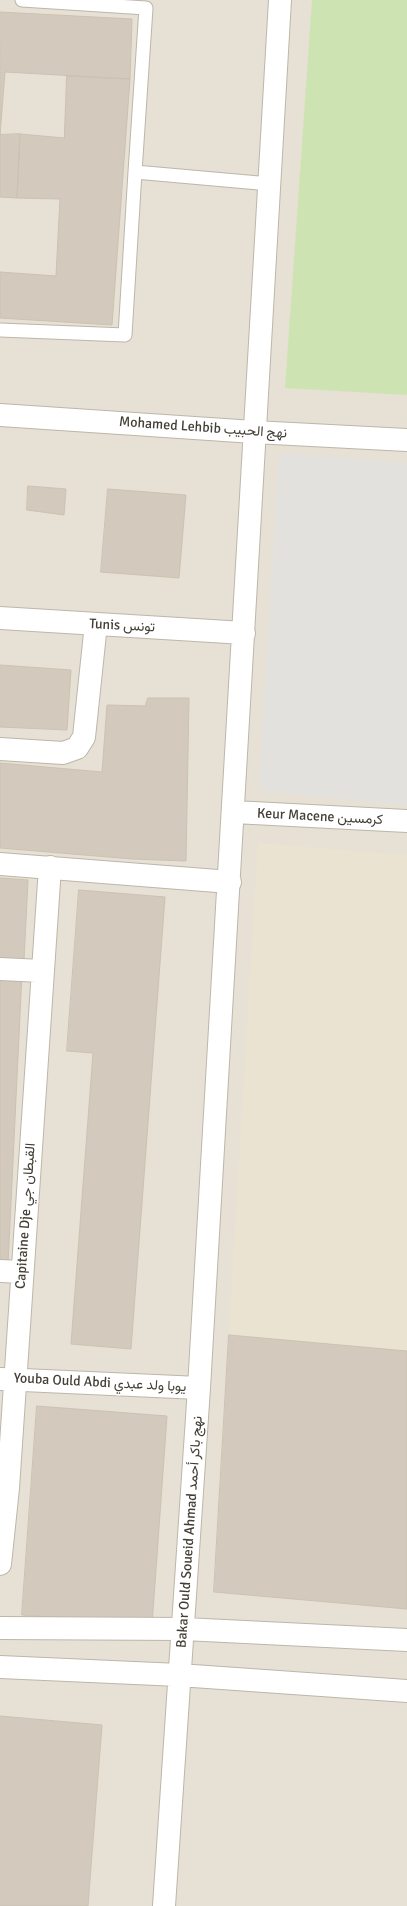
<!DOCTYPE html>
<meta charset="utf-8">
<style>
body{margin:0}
canvas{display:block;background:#f2eee6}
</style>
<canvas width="407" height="1906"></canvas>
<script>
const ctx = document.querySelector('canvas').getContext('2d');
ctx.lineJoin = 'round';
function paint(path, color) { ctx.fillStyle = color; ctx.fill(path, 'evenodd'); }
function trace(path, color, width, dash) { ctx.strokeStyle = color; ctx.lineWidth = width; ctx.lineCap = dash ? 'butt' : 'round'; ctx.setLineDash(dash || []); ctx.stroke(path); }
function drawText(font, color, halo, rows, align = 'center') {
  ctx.font = font + ' Signika,Vazirmatn,sans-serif'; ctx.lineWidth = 3; ctx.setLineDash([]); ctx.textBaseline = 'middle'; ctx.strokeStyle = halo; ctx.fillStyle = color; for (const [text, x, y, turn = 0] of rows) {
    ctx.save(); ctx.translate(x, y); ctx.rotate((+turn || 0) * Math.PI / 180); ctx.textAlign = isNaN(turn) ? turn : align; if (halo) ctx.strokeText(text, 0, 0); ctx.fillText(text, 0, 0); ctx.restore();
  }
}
const residential = new Path2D(`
 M0,0H407V1906H0Z`);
const education = new Path2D(`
 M258,843L407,855V1351L229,1335Z`);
const green = new Path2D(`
 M312,0H407V395L285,388Z`);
const parking = new Path2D(`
 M279,453L407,463V805L259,791Z`);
const building = new Path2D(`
 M0,12L132,19L130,79L5,72L0,135Z
 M67,76L130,79L112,325L0,318V272L56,276L60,199L17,198L20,134L64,138Z
 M20,134L17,198L0,197V135Z
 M28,486L66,489L64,515L27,510Z
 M108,489L186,495L179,578L101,572Z
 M0,665L71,670L67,730L0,727Z
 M148,698H189L186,861L132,859L0,848V763L102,772L107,705L145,706Z
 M0,878L28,880L24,960H0Z
 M79,890L165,897L131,1349L71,1344L93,1053L67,1051Z
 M22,973L8,1265L0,1264V974Z
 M229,1335L407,1351V1609L214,1592Z
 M37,1406L167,1416L152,1625L22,1615Z
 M0,1716L102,1725L88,1906H0Z`);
const service = new Path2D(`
 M22,0L146,8L135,172L270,184
 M0,330L125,335L135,172`);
const minor = new Path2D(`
 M0,415L254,432L407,440
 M0,618L244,633
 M0,749L63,753L77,748L84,737L96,624
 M234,812L407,821
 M0,864L230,882
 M0,969L42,971
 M0,1271L22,1272
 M1,1379L199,1388
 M0,1564L8,1488L50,867
 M0,1628L184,1629L407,1640
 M0,1667L179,1675L407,1691
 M164,1906L199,1388L280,0`);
const streetNames = [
 ["Mohamed Lehbib نهج الحبيب",203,428,4],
 ["Tunis تونس",122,626,3],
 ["Keur Macene كرمسين",320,817,3],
 ["Capitaine Dje القبطان جي",26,1216,-86],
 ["Youba Ould Abdi يوبا ولد عبدي",100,1383,3],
 ["Bakar Ould Soueid Ahmad نهج باكر أحمد",190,1532,-86]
];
paint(residential, '#e6e0d5');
paint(education, '#eae3d1');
paint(green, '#cde4b2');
paint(parking, '#e3e1de');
paint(building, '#d3cabd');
trace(building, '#cdc2b0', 1);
trace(service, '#bdb6aa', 15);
trace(minor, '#bdb6aa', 24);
trace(service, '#fff', 13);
trace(minor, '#fff', 22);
drawText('14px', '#443f36', '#fff', streetNames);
</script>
